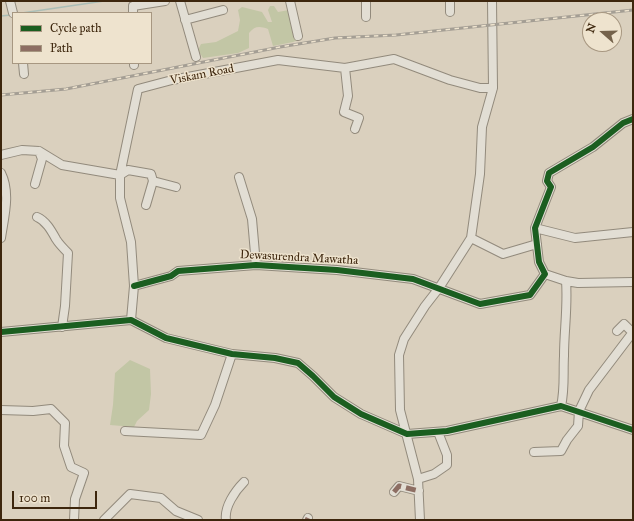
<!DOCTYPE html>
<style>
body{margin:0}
#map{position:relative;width:634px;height:521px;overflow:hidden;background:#dad0be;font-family:"IM FELL Great Primer",serif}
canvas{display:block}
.frame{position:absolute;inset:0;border:2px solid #3d260d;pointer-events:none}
.legend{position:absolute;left:12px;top:12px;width:140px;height:52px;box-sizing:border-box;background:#eee3ce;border:1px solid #a79781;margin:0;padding:5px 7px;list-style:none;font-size:12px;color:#3d260d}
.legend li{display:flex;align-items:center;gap:8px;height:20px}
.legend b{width:20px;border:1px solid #a79781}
.north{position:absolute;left:582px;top:12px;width:40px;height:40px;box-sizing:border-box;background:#eee3ce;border:1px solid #a79781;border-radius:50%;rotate:290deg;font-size:11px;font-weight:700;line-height:16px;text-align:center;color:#3d260d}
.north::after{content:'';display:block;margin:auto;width:14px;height:18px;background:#74624b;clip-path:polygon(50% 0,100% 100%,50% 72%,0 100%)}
.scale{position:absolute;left:12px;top:491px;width:85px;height:18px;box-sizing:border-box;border:2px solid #3d260d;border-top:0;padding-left:5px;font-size:12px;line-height:14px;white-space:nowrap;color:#3d260d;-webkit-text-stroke:3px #eee3ce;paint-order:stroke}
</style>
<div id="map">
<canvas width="634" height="521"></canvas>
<div class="frame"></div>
<ul class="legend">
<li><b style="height:5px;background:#1b5e20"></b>Cycle path</li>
<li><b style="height:5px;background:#8d6e63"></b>Path</li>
</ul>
<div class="north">N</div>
<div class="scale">100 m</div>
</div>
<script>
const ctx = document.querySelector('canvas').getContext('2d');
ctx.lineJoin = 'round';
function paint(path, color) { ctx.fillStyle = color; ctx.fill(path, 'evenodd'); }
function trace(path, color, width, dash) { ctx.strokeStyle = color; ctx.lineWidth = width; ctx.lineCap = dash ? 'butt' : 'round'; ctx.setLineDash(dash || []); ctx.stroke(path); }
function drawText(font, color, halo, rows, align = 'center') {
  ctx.font = font + ' "IM FELL Great Primer",serif'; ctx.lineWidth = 3; ctx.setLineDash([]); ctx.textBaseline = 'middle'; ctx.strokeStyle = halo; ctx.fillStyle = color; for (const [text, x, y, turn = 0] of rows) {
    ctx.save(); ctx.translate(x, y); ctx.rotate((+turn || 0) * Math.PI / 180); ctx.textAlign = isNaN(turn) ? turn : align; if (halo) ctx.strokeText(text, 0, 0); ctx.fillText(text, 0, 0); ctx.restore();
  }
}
const green = new Path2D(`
 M270,6H274L278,12L289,10L298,40L293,42L273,46L268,29C259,26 255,26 249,33V48L238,53L203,58L198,50L201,44L216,42L238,31L240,20L238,10L242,7L262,12L268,22H272L268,10Z
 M130,360L150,369L151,394L149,410L137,421L134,427L110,425L113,405L115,373Z`);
const stream = new Path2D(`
 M22,13L104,1
 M1,16L11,15`);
const minor = new Path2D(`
 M10,1L13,13
 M180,1L196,57
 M290,1L298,36
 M450,12V1
 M133,13V6L165,1
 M366,17V1
 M185,20L223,10
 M23,63L24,74
 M134,63V65
 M345,68L348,96L344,112L359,118L355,129
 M1,155L22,150L39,151L62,165L120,175L128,170L151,174L153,181L146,205
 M1,173C11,193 4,217 1,238
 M239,177L252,219L256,265
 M153,181L176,187
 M35,184L42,159L39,151
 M37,217C46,221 51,230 56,239C59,244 64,249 68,253L65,306L62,327
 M535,228L575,238L633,232
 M471,238L503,254L537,244
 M545,274L566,281L578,283L633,282
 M134,286L171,276L178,271L256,265L337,270L413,279L480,304L530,295L545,274L539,262L535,228L551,187L547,181L549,173L593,147L623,123L633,119
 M131,320L134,286L131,242L120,198V175L138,89L172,80L278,60L345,68L394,59L450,80L480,88H493
 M617,331L624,324L633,333
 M1,332L131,320L166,338L232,354L275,358L298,363L313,376L334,397L361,414L407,434L447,431L561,406L633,430
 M561,406C565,389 563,373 564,356C564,331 568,306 566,281
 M1,410L33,411L51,409L65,423L64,446L71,467L84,473L75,499L74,520
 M125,431L201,435L215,405L232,354
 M534,452L561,451L567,440L578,426L579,411L589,390L630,336L633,335
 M418,479L434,474L447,465V455L438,432
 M394,492L399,486L419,491
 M104,520L130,494L161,498L176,511L198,520
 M226,520C224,507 235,491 244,482
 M307,520L308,518
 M420,520L418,479L400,410L399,355L404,339L425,306L439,288L471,238L480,174L482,127L493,88L492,1`);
const rail = new Path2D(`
 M1,95L66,89L280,47L335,38L396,35L633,10`);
const quiet = new Path2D(`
 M394,492L399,486L419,491
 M307,520L308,518`);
const cycleway = new Path2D(`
 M134,286L171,276L178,271L256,265L337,270L413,279L480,304L530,295L545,274L539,262L535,228L551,187L547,181L549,173L593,147L623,123L633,119
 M1,332L131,320L166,338L232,354L275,358L298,363L313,376L334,397L361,414L407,434L447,431L561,406L633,430`);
const streetNames = [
 ["Viskam Road",202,75,-11],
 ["Dewasurendra Mawatha",299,258,3]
];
paint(green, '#c2c6a5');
trace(stream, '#abbeb6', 1.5);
trace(minor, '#928a7c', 10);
trace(minor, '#e2ded4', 8);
trace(rail, '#a49e94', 3);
trace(rail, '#eee3ce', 1.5, [4.5]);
trace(quiet, '#8d6e63', 5, [10, 5]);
trace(cycleway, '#1b5e20', 6);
drawText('12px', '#3d260d', '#eee3ce', streetNames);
</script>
